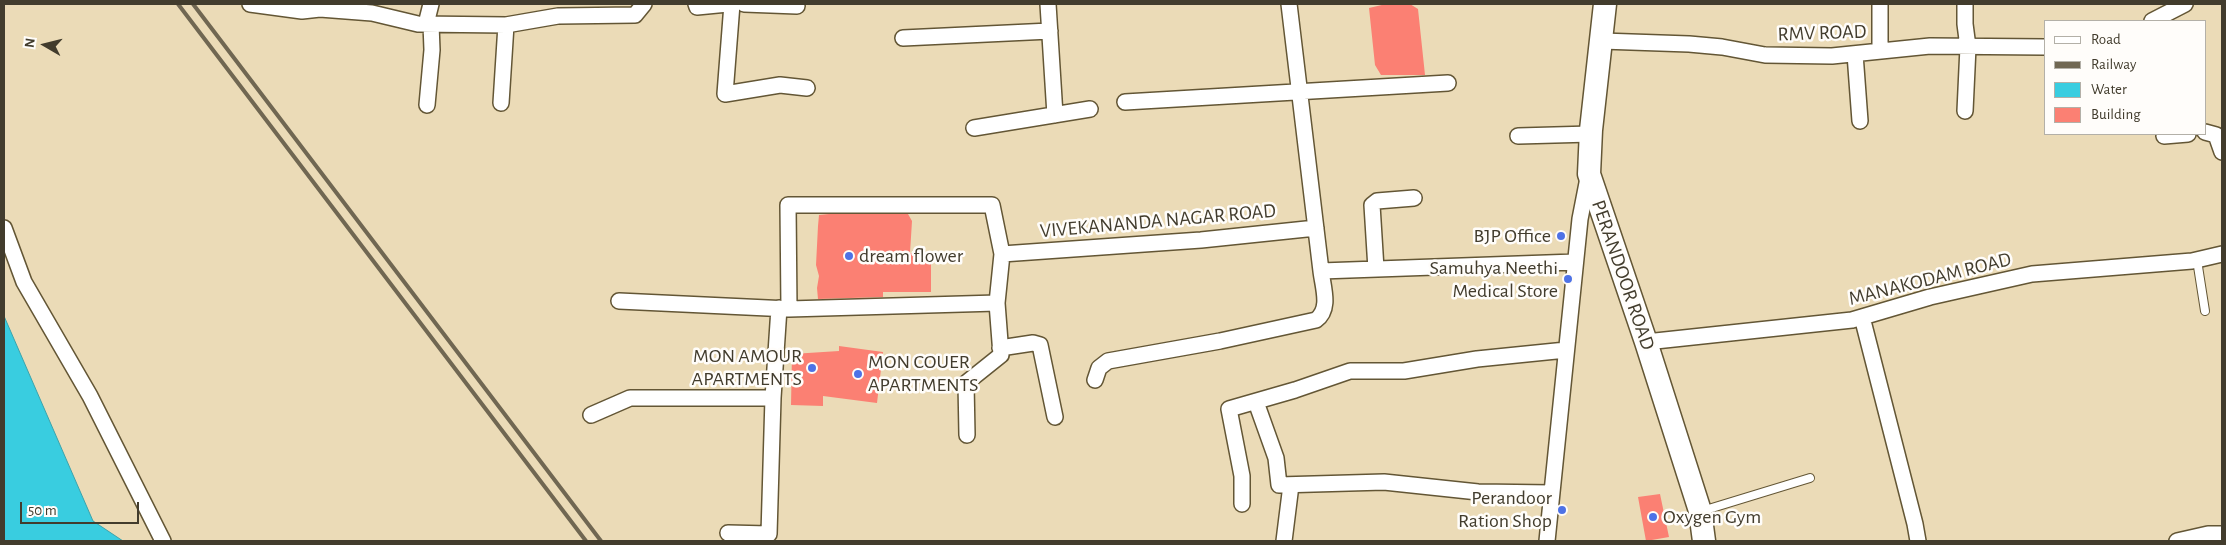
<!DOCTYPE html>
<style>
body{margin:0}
#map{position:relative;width:2226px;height:545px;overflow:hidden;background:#ebdbb7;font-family:"Alegreya Sans",sans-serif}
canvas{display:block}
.frame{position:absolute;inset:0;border:5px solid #423c2d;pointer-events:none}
.legend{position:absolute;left:2044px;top:20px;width:162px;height:115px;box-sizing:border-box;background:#fffdfa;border:1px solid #b3b0a8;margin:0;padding:6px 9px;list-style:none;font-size:15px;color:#423c2d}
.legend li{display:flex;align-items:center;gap:10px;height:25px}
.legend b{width:25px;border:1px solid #b3b0a8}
.north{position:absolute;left:20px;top:20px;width:50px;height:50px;-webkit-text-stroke:4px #fffdfa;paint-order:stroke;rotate:278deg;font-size:14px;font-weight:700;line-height:20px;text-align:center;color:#423c2d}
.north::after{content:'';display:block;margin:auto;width:18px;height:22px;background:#423c2d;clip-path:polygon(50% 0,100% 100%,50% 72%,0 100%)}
.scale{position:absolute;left:20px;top:502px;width:119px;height:22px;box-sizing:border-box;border:2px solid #423c2d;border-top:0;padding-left:6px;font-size:15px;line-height:18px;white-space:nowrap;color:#423c2d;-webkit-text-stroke:4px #fffdfa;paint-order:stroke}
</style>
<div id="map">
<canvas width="2226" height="545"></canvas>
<div class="frame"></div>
<ul class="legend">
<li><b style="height:6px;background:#fff"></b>Road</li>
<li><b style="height:6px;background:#706752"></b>Railway</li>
<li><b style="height:14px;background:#39cde0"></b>Water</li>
<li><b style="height:14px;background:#fb8073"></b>Building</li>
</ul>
<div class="north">N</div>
<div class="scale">50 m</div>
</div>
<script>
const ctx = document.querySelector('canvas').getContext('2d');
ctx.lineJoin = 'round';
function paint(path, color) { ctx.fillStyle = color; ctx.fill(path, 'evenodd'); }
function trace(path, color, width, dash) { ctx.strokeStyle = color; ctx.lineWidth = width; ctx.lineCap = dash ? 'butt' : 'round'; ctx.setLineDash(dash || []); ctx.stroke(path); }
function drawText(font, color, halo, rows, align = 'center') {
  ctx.font = font + ' "Alegreya Sans",sans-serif'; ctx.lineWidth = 5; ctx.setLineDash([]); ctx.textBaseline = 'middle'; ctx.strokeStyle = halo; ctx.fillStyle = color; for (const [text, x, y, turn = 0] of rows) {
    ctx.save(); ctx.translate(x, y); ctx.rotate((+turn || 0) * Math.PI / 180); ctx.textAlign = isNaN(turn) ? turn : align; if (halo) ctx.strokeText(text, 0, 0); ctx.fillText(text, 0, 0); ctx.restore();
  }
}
const water = new Path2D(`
 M4,316L93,521L123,541H4Z`);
const building = new Path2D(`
 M1386,4H1410L1418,9L1425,75H1381L1375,65L1369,8Z
 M829,214H908L912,221L910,253H931V292H883V297L818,299L817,288L819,276L816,265L818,226L819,215Z
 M839,346L883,352L877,403L823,396V406L791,405L792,354L839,351Z
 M1660,494L1669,537L1646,541L1638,497Z`);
const service = new Path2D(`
 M2197,260L2205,311
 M1702,511L1810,478`);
const minor = new Path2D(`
 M250,4L302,11L320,9L372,13L418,24L506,25L558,16L635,15L644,4
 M696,4L697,7L728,4
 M732,4L725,94L780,85L807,88
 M744,4L797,6
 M1048,4L1055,115
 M1289,4L1321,271L1575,262
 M1880,4V51
 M2152,21L2185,4
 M426,24L431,4
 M903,38L1050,31
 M1602,41L1689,44L1722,47L1765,55L1832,56L1930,46L2045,47
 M1855,54L1860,121
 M1125,102L1448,83
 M501,103L506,25
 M427,105L432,50L431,24
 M1965,111L1968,47L1965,24V4
 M974,128L1090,109
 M2205,132L2216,135L2222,152
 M1518,136L1591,134
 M2164,136L2188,134
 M4,228L24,282L90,396L163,541
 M1002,254L997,303L789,309L788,205H992L1002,254L1201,240L1316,228
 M1376,269L1372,205L1377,201L1414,198
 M619,301L789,309
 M1862,317L1915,524L1918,541
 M1646,342L1852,320L1930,297L2032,274L2192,261L2222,254
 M1000,348L1033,343L1040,345L1055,417
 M1095,380L1099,368L1108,361L1220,341L1316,320C1331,309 1323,288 1321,271
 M773,398L779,308
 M1256,402L1276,458L1279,485L1384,482L1478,492L1552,493
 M591,415L630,398H773L769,534L728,533
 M967,435L966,383L1001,355L997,303
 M1242,504V476L1229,409L1295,390L1350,371H1404L1477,359L1566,350
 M1284,541L1291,485
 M1547,541L1580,219L1588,178
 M2177,541L2208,534H2222`);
const secondary = new Path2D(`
 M1605,4L1591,130L1589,174L1646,342L1700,511L1704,541`);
const rail = new Path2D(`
 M178,4L586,541
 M193,4L601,541`);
const markers = [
 [1561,236,5,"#4e72e6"],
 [849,256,5,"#4e72e6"],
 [1568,279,5,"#4e72e6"],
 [812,368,5,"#4e72e6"],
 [858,374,5,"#4e72e6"],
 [1562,510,5,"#4e72e6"],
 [1653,517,5,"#4e72e6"]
];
const streetNames = [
 ["RMV ROAD",1822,33,-2],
 ["VIVEKANANDA NAGAR ROAD",1158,221,-5],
 ["PERANDOOR ROAD",1623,275,71],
 ["MANAKODAM ROAD",1930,279,-14]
];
const poiNames = [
 ["BJP Office",1551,236],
 ["dream flower",859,256,"left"],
 ["Samuhya Neethi",1558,268],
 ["Medical Store",1558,291],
 ["MON AMOUR",802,356],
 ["APARTMENTS",802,379],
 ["MON COUER",868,362,"left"],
 ["APARTMENTS",868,385,"left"],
 ["Perandoor",1552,498],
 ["Ration Shop",1552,521],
 ["Oxygen Gym",1663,517,"left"]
];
paint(water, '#39cde0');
trace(water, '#3ca2aa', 1);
paint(building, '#fb8073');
trace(service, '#635635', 10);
trace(minor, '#635635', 18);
trace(secondary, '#635635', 25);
trace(service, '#fff', 8);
trace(minor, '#fff', 15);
trace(secondary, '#fff', 22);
trace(rail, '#706752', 4);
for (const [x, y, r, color] of markers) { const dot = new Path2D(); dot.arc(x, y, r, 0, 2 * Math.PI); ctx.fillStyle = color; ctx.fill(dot); trace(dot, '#fffdfa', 2); }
drawText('20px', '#423c2d', '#fffdfa', streetNames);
drawText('20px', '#423c2d', '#fffdfa', poiNames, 'right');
</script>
